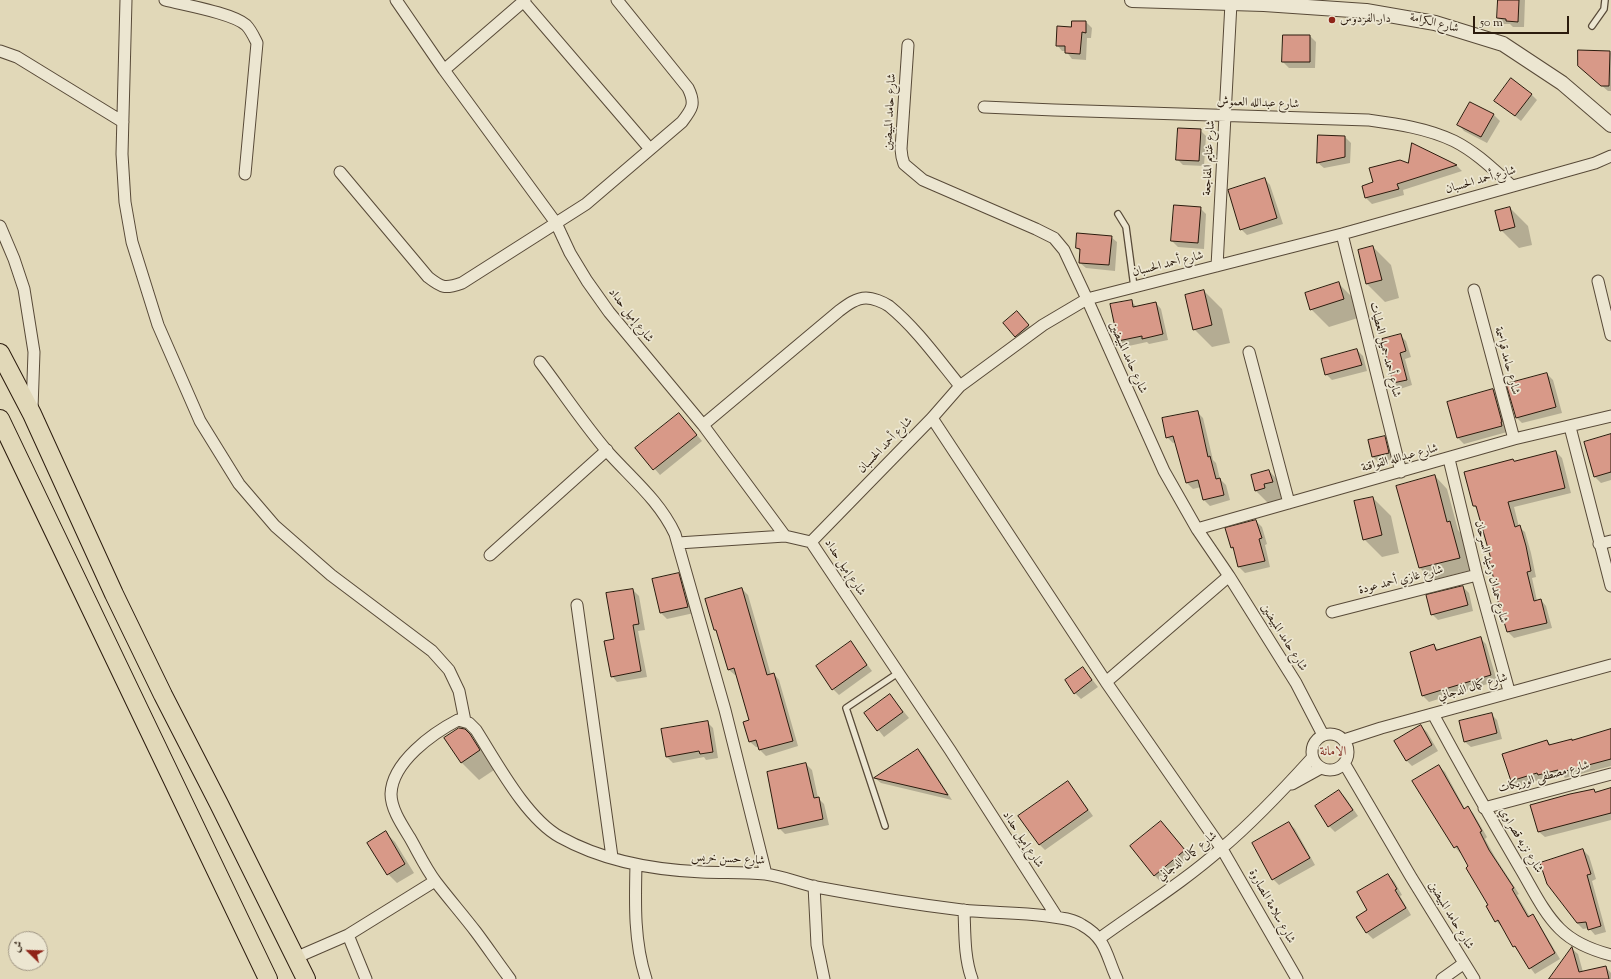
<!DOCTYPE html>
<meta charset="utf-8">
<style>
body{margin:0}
#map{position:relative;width:1611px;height:979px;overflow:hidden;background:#e1d8b8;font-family:"Sorts Mill Goudy",Amiri,serif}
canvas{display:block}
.north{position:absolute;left:8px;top:931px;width:40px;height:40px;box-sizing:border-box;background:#ece6d1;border:1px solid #9f9583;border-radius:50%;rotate:293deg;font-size:11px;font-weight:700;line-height:16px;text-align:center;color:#2b1b0d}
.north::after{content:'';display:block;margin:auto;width:14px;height:18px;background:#8f2418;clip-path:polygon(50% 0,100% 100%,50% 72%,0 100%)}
.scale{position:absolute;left:1473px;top:16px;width:96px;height:18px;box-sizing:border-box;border:2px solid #2b1b0d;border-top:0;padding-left:5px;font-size:12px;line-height:14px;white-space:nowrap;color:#2b1b0d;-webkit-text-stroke:3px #ece6d1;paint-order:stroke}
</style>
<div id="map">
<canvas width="1611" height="979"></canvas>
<div class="north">ش</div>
<div class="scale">50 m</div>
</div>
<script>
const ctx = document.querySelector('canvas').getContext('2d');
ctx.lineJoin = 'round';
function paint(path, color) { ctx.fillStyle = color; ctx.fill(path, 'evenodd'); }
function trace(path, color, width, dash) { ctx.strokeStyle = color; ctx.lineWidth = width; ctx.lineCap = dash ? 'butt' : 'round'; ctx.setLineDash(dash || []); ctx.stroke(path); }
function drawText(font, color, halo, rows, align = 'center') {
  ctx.font = font + ' "Sorts Mill Goudy",Amiri,serif'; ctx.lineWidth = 3.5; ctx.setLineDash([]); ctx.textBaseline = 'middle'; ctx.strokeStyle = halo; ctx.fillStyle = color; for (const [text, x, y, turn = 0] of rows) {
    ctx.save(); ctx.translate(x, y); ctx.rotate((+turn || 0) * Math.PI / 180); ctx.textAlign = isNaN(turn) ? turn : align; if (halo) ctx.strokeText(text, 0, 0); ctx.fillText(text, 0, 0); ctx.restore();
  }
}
const shadow = new Path2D(`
 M1499,0H1525L1524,27H1513L1510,24H1504L1498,18Z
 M1073,22H1086L1092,28L1091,38H1087L1086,60L1072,59L1066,51H1062L1057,45L1072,28Z
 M1310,36L1316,42L1315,68H1289L1283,62Z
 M1610,52L1611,53V91H1608L1579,66Z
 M1531,94L1537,100L1521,121L1496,101Z
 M1470,103L1494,115L1500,121L1487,143L1464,131L1459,125Z
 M1200,130L1206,136L1204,166L1183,165L1177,159Z
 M1319,136L1345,137L1351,143L1350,163L1324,168L1318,163Z
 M1413,144L1457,166L1462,171L1403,190L1404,195L1372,204L1366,198L1409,164Z
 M1265,179L1270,185L1283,224L1247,235L1241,229Z
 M1200,208L1206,214L1204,249L1178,247L1172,241Z
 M1510,208L1528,226L1532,245L1519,248L1501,230Z
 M1111,237L1117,242L1115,271L1086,268L1080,263L1081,252L1077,248Z
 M1373,247L1391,265L1399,298L1385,302L1367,284Z
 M1338,283L1356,301L1361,317L1329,327L1311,309Z
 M1204,291L1222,309L1230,343L1212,347L1194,329Z
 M1131,301L1137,307L1156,303L1161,309L1168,340L1149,344L1147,342L1124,347L1119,341Z
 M1022,318L1034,331L1021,342L1016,336Z
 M1400,335L1406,341L1411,357L1405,359L1412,385L1400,389L1394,383L1383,340Z
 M1357,350L1363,356L1367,371L1332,380L1326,374Z
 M1547,374L1553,380L1562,413L1522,423L1516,417Z
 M1493,390L1499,396L1507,432L1464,444L1458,438L1448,403Z
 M1197,412L1203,418L1213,460L1216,463L1220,479L1226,485L1230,500L1210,506L1204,500L1201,487L1193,489L1187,483L1176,442L1173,443L1167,437Z
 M679,414L702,441L660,475L637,448Z
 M1611,435V480L1601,483L1595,477L1585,443Z
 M1384,437L1390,443L1394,459L1378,462L1372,456Z
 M1556,452L1562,458L1571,493L1514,507L1519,527L1525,532L1531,553L1536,577L1532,578L1537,601L1541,600L1546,606L1552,628L1514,638L1508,632L1502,609L1499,606L1494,585H1496L1492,560L1478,510L1474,506L1513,460L1515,462Z
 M1269,471L1287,489L1290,500L1274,509L1256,491Z
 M1435,476L1447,489L1458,530L1462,535L1471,570L1432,580L1420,568Z
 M1373,498L1391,516L1399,553L1382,557L1364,539Z
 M1256,521L1262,527L1267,544L1265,545L1270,567L1245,573L1239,567L1235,551L1231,547Z
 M679,574L684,580L694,613L667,619L661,613Z
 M1463,587L1469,593L1473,611L1438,620L1432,614Z
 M742,589L748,595L771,675L774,674L779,680L798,746L766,756L760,750L759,747H756L750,742V721L737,675H735L729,670L718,632L715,630Z
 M633,590L639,596L645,630L638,631L647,677L617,682L612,676L615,640Z
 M1480,638L1486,644L1497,681L1429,702L1423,696L1434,646L1439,650Z
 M851,643L872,671L839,695L833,689Z
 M1083,668L1098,687L1081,699L1075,693Z
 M890,695L909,718L884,737L865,713Z
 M1491,714L1497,720L1502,739L1471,747L1465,742Z
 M707,722L713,728L718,758L706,760L704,757L673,763L667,757L662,730Z
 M1421,726L1427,732L1438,751L1412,766L1406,760Z
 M1611,729V766L1565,778L1563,776L1544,781L1543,779L1517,786L1511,781L1547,741L1551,745L1573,741Z
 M465,730L488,754L497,768L479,780L461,762Z
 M918,750L924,756L952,800L881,783L875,778Z
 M806,764L812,770L818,798L824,804L829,825L785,834L779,828Z
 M1439,766L1445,772L1465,809L1468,808L1473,813L1487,837L1485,839L1495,857L1519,894L1517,895L1530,917L1532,916L1538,922L1560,959L1535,974L1514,946L1502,927L1496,921L1470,866L1462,853H1460L1455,847Z
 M1068,782L1073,788L1093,816L1045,850L1039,844Z
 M1611,789V820L1545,837L1539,832L1594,790L1596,793Z
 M1339,791L1345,797L1358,816L1335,832L1329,826Z
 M1289,823L1295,829L1315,865L1279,885L1273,879L1253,844Z
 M1167,828L1190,856L1160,881L1154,875Z
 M386,833L395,842L414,873L397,883L388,874Z
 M1583,850L1589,856L1596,879L1592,881L1606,932L1595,935L1589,928L1583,929L1577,923Z
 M1388,875L1394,881L1402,895L1400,896L1411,915L1373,939L1367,933L1357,917L1369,910Z
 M1572,949L1578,954L1583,972L1606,967L1611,973V979H1550Z`);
const building = new Path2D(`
 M1498,0H1519L1518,22L1506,21V19L1497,18Z
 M1072,21H1086V33L1082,32L1080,54L1065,53V46H1056L1057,26L1071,27Z
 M1283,35H1310V62H1282Z
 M1578,50L1610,51L1609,86H1601L1578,66Z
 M1511,78L1532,94L1515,116L1494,101Z
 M1470,102L1494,114L1481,137L1457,125Z
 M1178,128L1201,129L1199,161L1176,160Z
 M1318,135L1345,136V157L1317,163Z
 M1412,143L1457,165L1397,184L1399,189L1365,198L1362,186L1373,182L1369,168L1400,160L1408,163Z
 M1265,178L1277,218L1240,230L1228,190Z
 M1174,205L1201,207L1198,243L1171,241Z
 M1510,207L1515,227L1500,231L1495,211Z
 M1077,233L1112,236L1109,265L1079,263L1080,249L1076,248Z
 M1373,246L1382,280L1366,284L1358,250Z
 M1339,282L1344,299L1310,310L1305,293Z
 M1204,290L1212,325L1193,330L1185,295Z
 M1132,300L1133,307L1156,302L1163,334L1142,339V336L1118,341L1110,304Z
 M1017,311L1029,325L1015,337L1003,323Z
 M1401,334L1406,351L1400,353L1407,380L1393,383L1382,339Z
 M1357,349L1362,365L1325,375L1321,359Z
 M1547,373L1556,407L1516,418L1506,384Z
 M1493,389L1502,422H1501L1502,426L1457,438L1447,402Z
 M1198,411L1208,457L1210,456L1216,479L1220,478L1224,495L1203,500L1198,480L1186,483L1173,436L1166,438L1162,418Z
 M679,413L697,435L653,470L635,448Z
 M1611,434V472L1594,477L1584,442Z
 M1385,436L1389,453L1372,457L1368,440Z
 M1556,451L1565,488L1508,502L1515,527L1520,525L1526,546L1531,571L1527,572L1534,601L1541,599L1547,623L1507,632L1493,584H1495L1489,560L1491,559L1476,506H1473L1464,472L1513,459L1514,461Z
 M1269,470L1273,482L1264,484L1265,488L1255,491L1251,475Z
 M1435,475L1447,522L1450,521L1460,558L1419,568L1396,486Z
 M1373,497L1382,535L1363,540L1354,501Z
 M1256,520L1262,538L1259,539L1265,561L1238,567L1233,547L1231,548L1225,528Z
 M679,573L688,607L660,613L652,579Z
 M1463,586L1468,605L1431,615L1426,595Z
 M742,588L767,675L774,673L793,741L759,750L756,740L749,742L743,722L749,720L734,668L728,670L716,630H714L705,599Z
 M633,589L639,624L633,625L641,671L611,677L604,641L614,639L606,593Z
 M1481,637L1491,675L1422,696L1410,652L1434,644L1436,650Z
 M851,641L867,665L832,690L816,666Z
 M1083,667L1092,680L1074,694L1065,680Z
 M890,694L903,712L877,731L864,713Z
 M1492,713L1497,733L1464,742L1459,721Z
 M708,721L713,752L700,754L699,751L666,757L661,729Z
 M1421,725L1432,745L1406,761L1394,741Z
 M459,728L465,729L470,734L480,750L461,763L444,738Z
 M1611,729V759L1558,773V770L1538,775L1537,773L1511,781L1502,754L1547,740L1549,745L1572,739V740Z
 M918,749L948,795L874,778Z
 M806,763L814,798L819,797L823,819L778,829L767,772Z
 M1439,765L1464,809L1468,806L1482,831L1480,832L1489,850L1514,888L1512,889L1528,917L1533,914L1555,953L1529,969L1515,946L1513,947L1498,920L1495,922L1486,906L1488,905L1466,868L1468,866L1457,846L1454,848L1412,781Z
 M1068,781L1088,810L1039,845L1018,816Z
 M1611,788V813L1538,832L1530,805L1570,794L1594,789L1595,792Z
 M1339,790L1353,810L1328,827L1315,806Z
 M1161,821L1185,850L1154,876L1130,846Z
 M1289,822L1310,858L1272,880L1252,843Z
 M386,831L405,864L387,875L367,843Z
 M1583,849L1591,874L1587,875L1601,926L1588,930L1586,922L1577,923L1547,884L1540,863Z
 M1388,874L1397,889L1395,890L1406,908L1366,933L1356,917L1367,910L1357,892Z
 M1572,947L1579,972L1606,966L1609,979H1549Z`);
const service = new Path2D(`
 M1592,26L1604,9L1605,0
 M1118,214L1126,227L1134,287
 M885,826L846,708L898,673`);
const minor = new Path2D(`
 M126,0L122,154L125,202L132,242L158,325L200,421L239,484L275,526L331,575L432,651L449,670L459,691L465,721
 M165,0C184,5 232,13 246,25C251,30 254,37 257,43L245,174
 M396,0L444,70L556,223L570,253L587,281L609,312L703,425L785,536L811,542L950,750L1057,917
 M523,1L650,149
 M908,45L901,149L902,157L904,164L923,180L1036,229L1054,238L1064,250L1087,299L1164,471L1197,529L1229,576L1296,683L1323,735
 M0,51L17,57L123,122
 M444,70L525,0
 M984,107L1054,110L1368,120C1397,124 1427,128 1454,141C1476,152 1494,170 1512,186
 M340,172L428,277C442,288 445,289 462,283L586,204L682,122C692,109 696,104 688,88L617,0
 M0,226L14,259L24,289L34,352L32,409
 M1342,234L1401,472
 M1217,266L1231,3
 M1598,281L1611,335
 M1474,290L1514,439
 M1249,352L1289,503
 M540,362C562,391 583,423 607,451C631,478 659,500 675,534L725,710L766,874
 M932,418L1106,682L1222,849L1297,979
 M703,425L839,311C847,305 856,298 866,298C873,298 883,302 889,306C916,328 938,359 960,386
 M1570,427L1611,586
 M1449,459L1477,575L1509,691
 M1197,529L1514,439L1611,416
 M811,542L932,418L960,386L1043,325L1087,299L1342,234L1595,163L1611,156
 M678,543L785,536
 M1599,544L1611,541
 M490,555L607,450
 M577,605L612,857
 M1332,612L1477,575
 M1106,682L1229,576
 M1433,714C1461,766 1490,817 1520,868C1532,888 1543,912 1560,929C1574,943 1592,950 1611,955
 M1312 752a18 18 0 1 1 36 0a18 18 0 1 1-36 0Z
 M1344,740L1381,728L1611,665
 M1344,763L1411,877L1474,979
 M1292,784L1321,768
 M1484,808L1611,774
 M636,865C635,904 634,942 646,979
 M814,886L817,945L824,979
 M964,910C965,933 964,957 972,979
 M348,935L366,979
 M1100,938C1140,909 1185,881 1222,848C1254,821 1284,789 1312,758
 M295,958L348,935L435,881
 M510,979C498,963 488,948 476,932C463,915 449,899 436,882C426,869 418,852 410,838C402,825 391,809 391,794C392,762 433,733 458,720L469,723L476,730C497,763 526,818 560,837C603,861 654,870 702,872C723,873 745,872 765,874C782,876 799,883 816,887C864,896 913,904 962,910C990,913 1018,912 1047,916C1058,918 1072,918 1082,925C1107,939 1106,956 1117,979
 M1442,979L1463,964`);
const tertiary = new Path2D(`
 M1132,0L1264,4L1366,11L1435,23L1503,44L1562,83L1611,125`);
const trunk = new Path2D(`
 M0,353L32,414L114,594L163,695L219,804L306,979
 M0,419L268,979`);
const markers = [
 [1332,20,4,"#8f2418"]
];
const poiNames = [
 ["دار الفردوس",1340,20]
];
const streetNames = [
 ["شارع الكرامة",1434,24,14],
 ["شارع عبدالله العموش",1258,104,2],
 ["شارع حامد المبيضين",891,112,-87],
 ["شارع غنايم المفاجعة",1210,158,-87],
 ["شارع أحمد الحسبان",1481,181,-16],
 ["شارع أحمد الحسبان",1168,265,-14],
 ["شارع إميل حداد",630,316,52],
 ["شارع أحمد جميل العطيات",1384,350,76],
 ["شارع حامد المبيضين",1127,358,66],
 ["شارع حامد قواسمة",1506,361,75],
 ["شارع أحمد الحسبان",886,446,-46],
 ["شارع عبدالله القواقنة",1400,459,-15],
 ["شارع إميل حداد",844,568,57],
 ["شارع حمدان رشيد السرحان",1490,572,76],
 ["شارع غازي أحمد عودة",1401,581,-14],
 ["شارع حامد المبيضين",1283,638,58],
 ["شارع كمال الدجاني",1473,688,-16],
 ["شارع مصطفى الوريكات",1544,778,-15],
 ["شارع إميل حداد",1022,840,57],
 ["شارع نزيه قصراوي",1520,841,59],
 ["شارع كمال الدجاني",1188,857,-38],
 ["شارع حسن خريس",728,860,3],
 ["شارع سلامة المصاروة",1271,907,61],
 ["شارع حامد المبيضين",1450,916,59]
];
const neighbourhoodNames = [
 ["الامانة",1333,753]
];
paint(shadow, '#0003');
paint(building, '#d89988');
trace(building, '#2b1b0d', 1);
trace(service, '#584a38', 8);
trace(minor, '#584a38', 13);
trace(tertiary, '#584a38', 16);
trace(trunk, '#2b1b0d', 20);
trace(service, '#ece6d1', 5.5);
trace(minor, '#ece6d1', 11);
trace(tertiary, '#ece6d1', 14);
trace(trunk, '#e1d8b8', 18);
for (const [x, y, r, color] of markers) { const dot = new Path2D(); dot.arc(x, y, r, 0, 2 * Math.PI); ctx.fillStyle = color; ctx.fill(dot); trace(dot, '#ece6d1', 1.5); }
drawText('12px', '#2b1b0d', '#ece6d1', poiNames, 'left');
drawText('12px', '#2b1b0d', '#ece6d1', streetNames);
drawText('13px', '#7a1f14', '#ece6d1', neighbourhoodNames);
</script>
